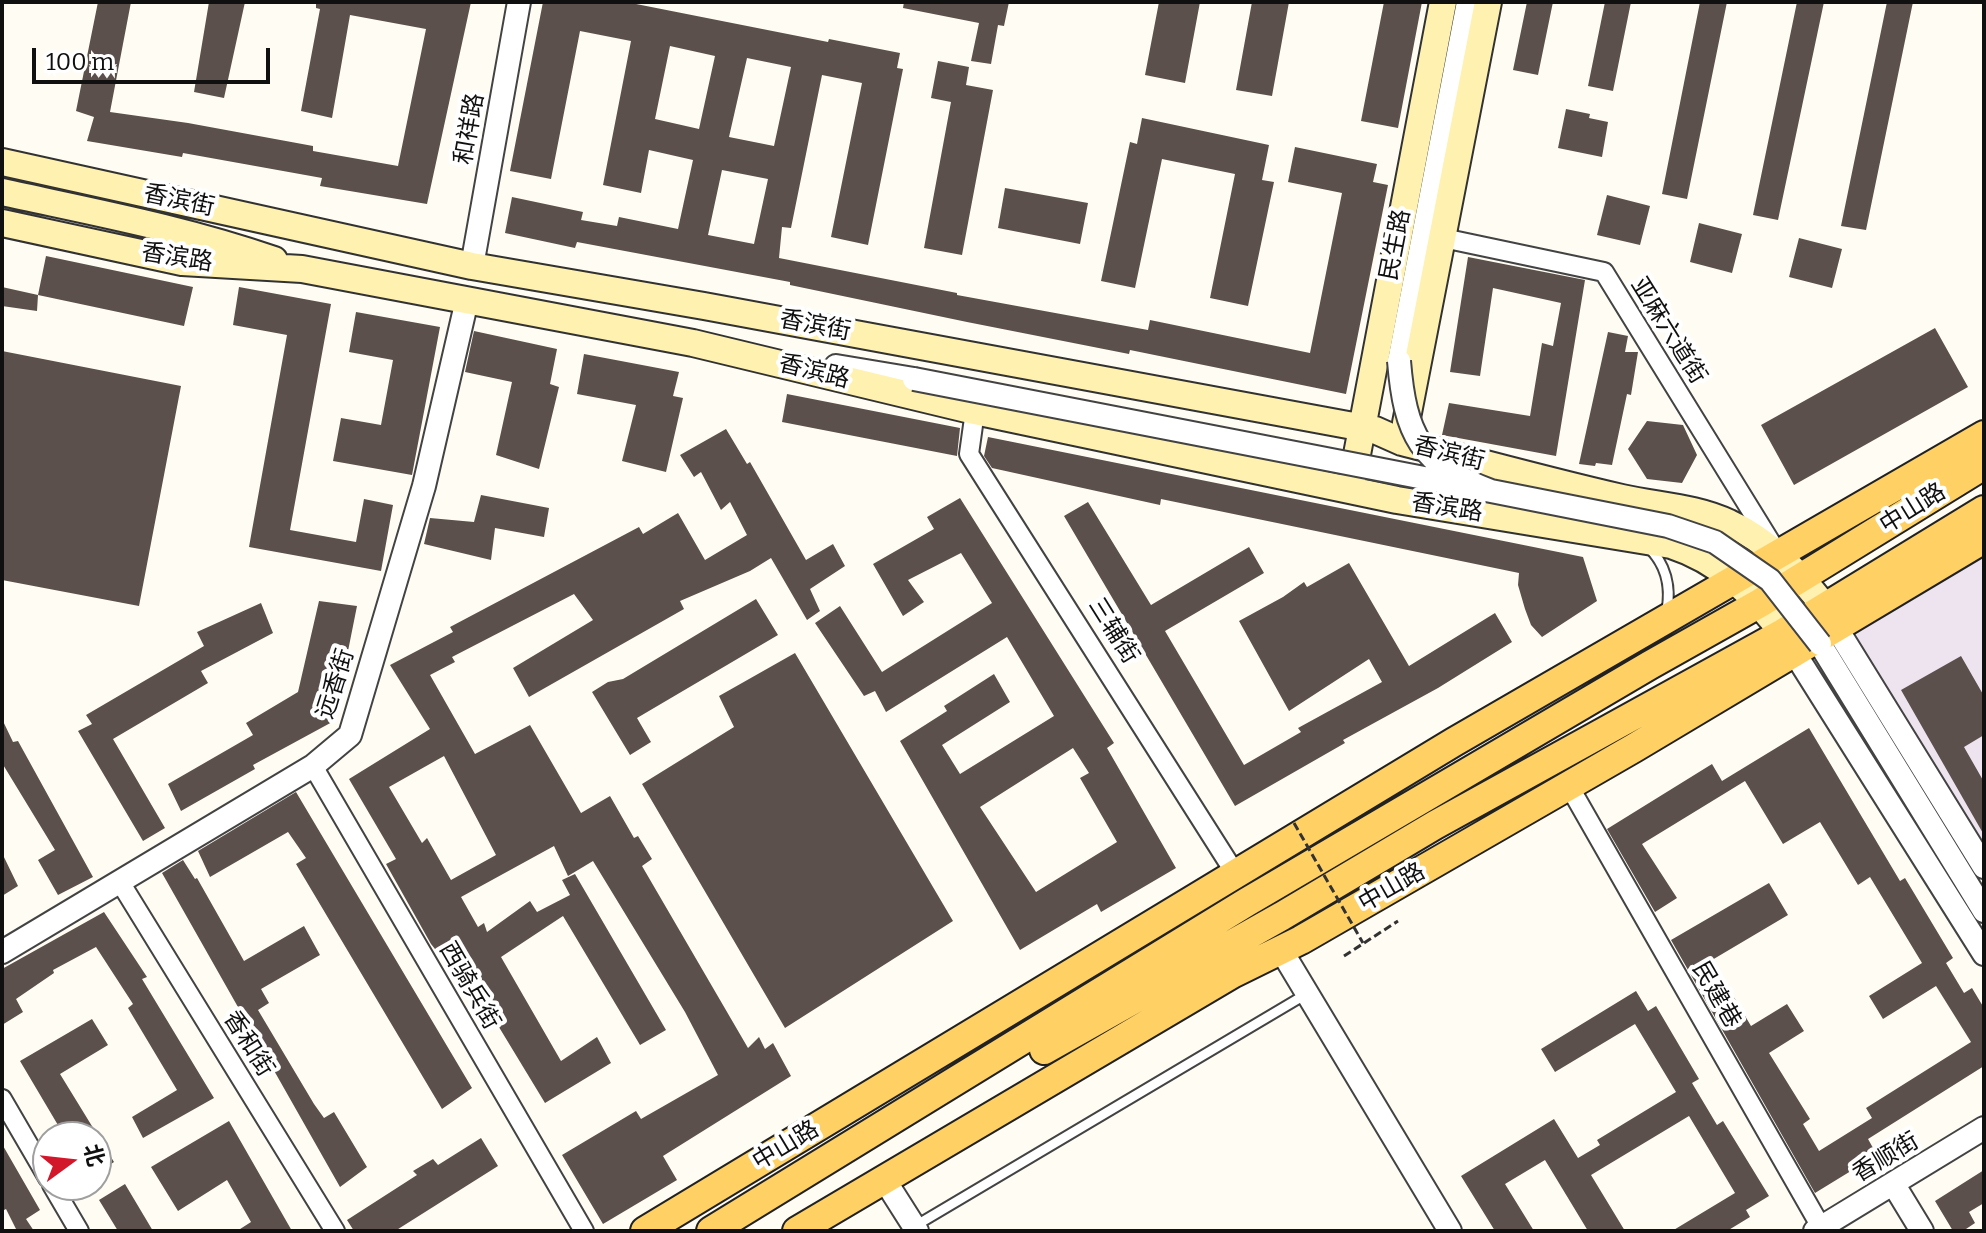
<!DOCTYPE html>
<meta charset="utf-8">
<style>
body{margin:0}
#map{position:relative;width:1986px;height:1233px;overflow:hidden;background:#fffcf4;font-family:Bitter,"Noto Sans SC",serif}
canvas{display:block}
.frame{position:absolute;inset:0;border:4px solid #101010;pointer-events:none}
.north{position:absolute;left:32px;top:1121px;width:80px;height:80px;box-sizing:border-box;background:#fff;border:2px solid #9f9f9f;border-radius:50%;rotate:75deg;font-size:22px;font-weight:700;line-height:32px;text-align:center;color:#101010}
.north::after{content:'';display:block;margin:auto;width:28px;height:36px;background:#d2172b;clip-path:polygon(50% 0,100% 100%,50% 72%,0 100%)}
.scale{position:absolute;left:32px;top:48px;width:238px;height:36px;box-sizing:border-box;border:4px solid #101010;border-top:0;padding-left:10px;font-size:24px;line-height:28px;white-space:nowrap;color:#101010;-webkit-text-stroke:6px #fff;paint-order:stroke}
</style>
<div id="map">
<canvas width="1986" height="1233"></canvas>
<div class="frame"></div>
<div class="north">北</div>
<div class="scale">100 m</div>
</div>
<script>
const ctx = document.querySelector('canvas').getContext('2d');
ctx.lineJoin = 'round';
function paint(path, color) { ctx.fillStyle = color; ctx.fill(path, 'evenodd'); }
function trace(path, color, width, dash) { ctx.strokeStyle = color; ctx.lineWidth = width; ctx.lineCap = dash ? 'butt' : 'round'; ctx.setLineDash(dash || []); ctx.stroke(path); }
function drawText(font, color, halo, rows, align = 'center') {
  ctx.font = font + ' Bitter,"Noto Sans SC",serif'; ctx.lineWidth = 8; ctx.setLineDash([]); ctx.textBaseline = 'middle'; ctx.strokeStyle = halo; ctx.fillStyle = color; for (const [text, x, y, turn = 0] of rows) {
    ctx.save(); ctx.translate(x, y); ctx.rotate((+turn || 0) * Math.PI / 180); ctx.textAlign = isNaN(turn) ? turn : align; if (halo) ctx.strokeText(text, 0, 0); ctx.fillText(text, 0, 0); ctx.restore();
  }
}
const industrial = new Path2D(`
 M1984,554V841L1978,845L1854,632Z`);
const building = new Path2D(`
 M98,2H131L110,112L188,123L313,146V151L398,166L426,29L350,15L332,118L301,111L320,9L316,8V2H471L427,204L320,186L322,178L183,153L182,157L87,141L94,117L76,111Z
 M209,2H245L224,98L194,92Z
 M543,2H626L828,42L829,39L900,53L897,68L903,69L868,245L831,237L862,83L822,75L791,228L782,227L779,258L957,293V295L1148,330L1150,320L1310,353L1342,193L1288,182L1295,147L1377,164L1373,182L1388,185L1346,394L1130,350L1129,354L967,322L790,285V282L577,242L575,248L505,233L512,197L583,212L581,220L617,226L619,217L678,229L693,160L649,150L641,193L603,185L631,41L580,31L551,179L510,171ZM670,46L715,56L699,129L655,119ZM747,58L791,67L774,146L729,137ZM722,170L768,179L754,244L708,235Z
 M904,2H1009L1004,26L998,25L991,64L971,61L979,23L903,8Z
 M1159,2H1200L1185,83L1145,75Z
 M1252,2H1289L1272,96L1236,90Z
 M1384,2H1422L1398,128L1361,121Z
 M1527,2H1553L1538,75L1513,70Z
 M1605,2H1631L1613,91L1588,86Z
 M1700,2H1727L1687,199L1662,194Z
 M1797,2H1824L1778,220L1753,215Z
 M1887,2H1913L1866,230L1841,226Z
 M938,61L969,67L966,85L993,90L962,255L924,248L951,102L931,98Z
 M1566,109L1590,114L1589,118L1608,122L1602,157L1558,148Z
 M1142,118L1269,145L1262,180L1274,182L1248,306L1210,298L1235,174L1162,159L1135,288L1101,281L1130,142L1137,144Z
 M1005,188L1088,203L1080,244L998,228Z
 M1607,195L1650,206L1640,245L1597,235Z
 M1699,223L1742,234L1732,273L1690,262Z
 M1799,238L1842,249L1832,288L1789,277Z
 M46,256L193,287L184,326L38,295Z
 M1468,257L1585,280L1556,456L1442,435L1449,403L1530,416L1542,343L1553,346L1561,303L1493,288L1480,376L1450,372Z
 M2,287L38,295L37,311L2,306Z
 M239,287L331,304L290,530L356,542L364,499L393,505L381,571L249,547L287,335L233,325Z
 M356,312L440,327L412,475L333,461L341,418L381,425L393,360L349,352Z
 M1935,328L1968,387L1794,485L1761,425Z
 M474,331L557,349L550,384L559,387L539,469L496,455L512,382L465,372Z
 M1608,332L1628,336L1625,352H1638L1631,395L1627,394L1612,465L1596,463L1595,466L1579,464Z
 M2,351L181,386L139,606L2,580Z
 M584,354L679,372L673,396L683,398L666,472L622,461L636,405L577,394Z
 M787,394L960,428L957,456L782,422Z
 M1647,421L1683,425L1697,455L1682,483L1647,479L1628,449Z
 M726,429L747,464L750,462L806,560L833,544L845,566L810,589L820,611L807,620L771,558L750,571L680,601L684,609L529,697L513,668L593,620L574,594L452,657L455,662L430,675L475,754L530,725L581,813L610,796L634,838L638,836L652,859L642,866L748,1048L759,1037L765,1049L773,1043L791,1076L663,1156L677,1180L603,1224L562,1155L636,1111L641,1119L718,1075L685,1012L593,861L568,876L554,846L461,897L478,927L484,923L487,932L530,901L537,912L570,895L562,880L575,874L666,1030L640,1045L563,916L501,957L561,1061L597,1037L611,1063L545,1103L451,948L435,949L431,944L386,864L396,859L349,779L430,729L390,665L453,632L450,627L639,527L643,534L678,513L705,560L747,535L730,502L721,510L701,472L694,477L680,455ZM444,756L496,855L451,880L427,838L422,843L389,787Z
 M988,437L1583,557L1597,601L1542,637L1531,625L1525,609L1518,585L1519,573L1161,499L1160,505L992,468L984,456Z
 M481,495L549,508L544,537L495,528L491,560L424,544L430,518L474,522Z
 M960,498L1114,743L1107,748L1176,868L1101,912L1097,904L1020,950L900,741L947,711L944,706L994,674L1010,702L942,745L960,774L1054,716L1007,637L886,712L875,691L864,696L815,623L840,606L882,672L992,603L961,553L908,580L924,602L903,616L873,564L934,529L927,517ZM1073,748L1089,773L1080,778L1117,842L1036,892L980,807Z
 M1088,502L1151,605L1249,547L1264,573L1165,631L1244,765L1301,732L1298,728L1382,682L1369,659L1289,711L1239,621L1283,597L1304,582L1307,587L1349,563L1409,666L1495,613L1512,642L1438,688L1343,740L1345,743L1235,806L1064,516Z
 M756,599L778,635L637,718L651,742L630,755L592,692L608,682L623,679Z
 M319,601L357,606L334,721L253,765L255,769L181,811L168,784L253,735L246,723L298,692Z
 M261,603L273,633L201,671L208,683L113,739L165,828L143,841L78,731L92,724L86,715L204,646L197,632Z
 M795,653L953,921L785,1028L642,784L734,727L719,696Z
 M1961,656L1984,696V735L1964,747L1984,782V835L1901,690Z
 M2,719L13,742L18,741L93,877L58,895L38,860L55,850L2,763Z
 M1809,728L1900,881L1905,878L1953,958L1946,963L1964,993L1972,988L1984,1008V1066L1868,1139L1877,1155L1815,1193L1671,940L1769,883L1788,915L1712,960L1751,1026L1787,1004L1804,1031L1769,1053L1810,1119L1803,1124L1819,1151L1872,1118L1866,1108L1971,1042L1936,986L1883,1019L1869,996L1922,963L1870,877L1858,885L1820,822L1783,844L1745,781L1642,844L1677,898L1655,912L1607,829L1712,764L1722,781Z
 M296,792L472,1088L442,1109L296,864L306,858L288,832L210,877L198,851Z
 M2,853L18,886L2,896Z
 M183,860L195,879L197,878L244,961L304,926L320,955L261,989L269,1003L258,1010L314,1104L324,1118L334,1112L367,1167L340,1187L162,873Z
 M104,912L147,977L142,979L214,1098L143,1138L132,1117L177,1090L128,1008L133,1004L96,947L53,970L54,973L16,999L23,1012L2,1025V969Z
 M1636,991L1648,1011L1656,1006L1699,1079L1692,1083L1717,1125L1723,1121L1769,1196L1746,1210L1750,1217L1727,1231H1672L1735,1193L1689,1116L1591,1175L1625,1231H1588L1545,1160L1505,1184L1534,1231H1495L1461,1176L1554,1119L1578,1158L1600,1145L1597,1140L1676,1092L1635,1024L1555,1072L1541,1049Z
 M92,1019L108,1045L60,1074L114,1162L96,1174V1137H65L20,1061Z
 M229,1121L292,1231H237L251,1222L227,1180L178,1211L151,1167Z
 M481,1138L498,1166L395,1231H354L347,1220L417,1175L413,1171L433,1159L438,1165Z
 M2,1144L40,1210L26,1219L34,1231H17L6,1209L2,1211Z
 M1984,1170V1203L1969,1212L1975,1223L1963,1231H1953L1935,1201Z
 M125,1184L153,1231H118L99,1200Z`);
const path = new Path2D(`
 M1344,956L1398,921`);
const service = new Path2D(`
 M1648,547C1666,564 1671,587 1667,610
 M915,1226L1308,993`);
const minor = new Path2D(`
 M1443,238L1604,272L1773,546
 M975,411L969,454L1235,873
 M313,766L584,1231
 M1569,786L1821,1227
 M120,882L335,1231
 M2,1099L48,1178
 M52,1185L79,1231`);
const tertiary = new Path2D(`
 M472,266L519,2
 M1399,361L1468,2
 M836,366L914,379
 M1829,616L1984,867
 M1787,641L1984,954
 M1820,644L1984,911
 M1281,950L1450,1231
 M2,952L313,766L350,735L424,486L467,300
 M884,1179L917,1231
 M1894,1185L1922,1231
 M1815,1231L1984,1128`);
const secondary = new Path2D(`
 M2,162L472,266L704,306L1375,430L1402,442C1475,461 1548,481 1622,498C1657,506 1696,507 1729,523C1769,541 1798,573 1825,607
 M2,192C93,212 185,229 274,260
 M2,223L182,262L302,269L693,343L975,411L1397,500L1671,545C1720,561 1752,593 1783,633
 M1406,423L1488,2
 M1351,486L1443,2`);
const primary = new Path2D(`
 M1044,1050L1282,916L1435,825L1783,633L1984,510
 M645,1231L1454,742L1984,435
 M711,1231L1247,902L1650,665L1760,603L1984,465
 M797,1231L1232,974L1301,940L1634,748L1984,539`);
const pathBridge = new Path2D(`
 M1294,823L1363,943`);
const tertiaryBridge = new Path2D(`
 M1399,361C1405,434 1420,465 1491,491L1668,526L1715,542L1770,580L1820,644
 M914,379L1491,491`);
const streetNames = [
 ["和祥路",470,129,-80],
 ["香滨街",179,201,12],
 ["民生路",1396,245,-79],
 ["香滨路",177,258,9],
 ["香滨街",815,326,11],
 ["亚麻六道街",1668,331,58],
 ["香滨路",814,372,14],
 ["香滨街",1449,454,14],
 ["香滨路",1447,508,9],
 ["中山路",1913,509,-32],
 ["三辅街",1113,631,58],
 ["远香街",336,684,-72],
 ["中山路",1392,888,-30],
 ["西骑兵街",469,986,60],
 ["民建巷",1716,995,60],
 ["香和街",248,1044,58],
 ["中山路",786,1146,-31],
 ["香顺街",1886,1158,-31]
];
paint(industrial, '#eee4ef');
paint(building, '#5b504b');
trace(service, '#434343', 13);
trace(minor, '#434343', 22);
trace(tertiary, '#434343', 26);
trace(secondary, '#323232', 30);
trace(primary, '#212121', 32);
trace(path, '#323232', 3, [8, 4]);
trace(service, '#fff', 9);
trace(minor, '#fff', 18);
trace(tertiary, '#fff', 22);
trace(secondary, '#fff1af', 26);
trace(primary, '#ffd064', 28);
trace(tertiaryBridge, '#434343', 26, []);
trace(pathBridge, '#323232', 3, [8, 4]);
trace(tertiaryBridge, '#fff', 22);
drawText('24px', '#101010', '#fff', streetNames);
</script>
